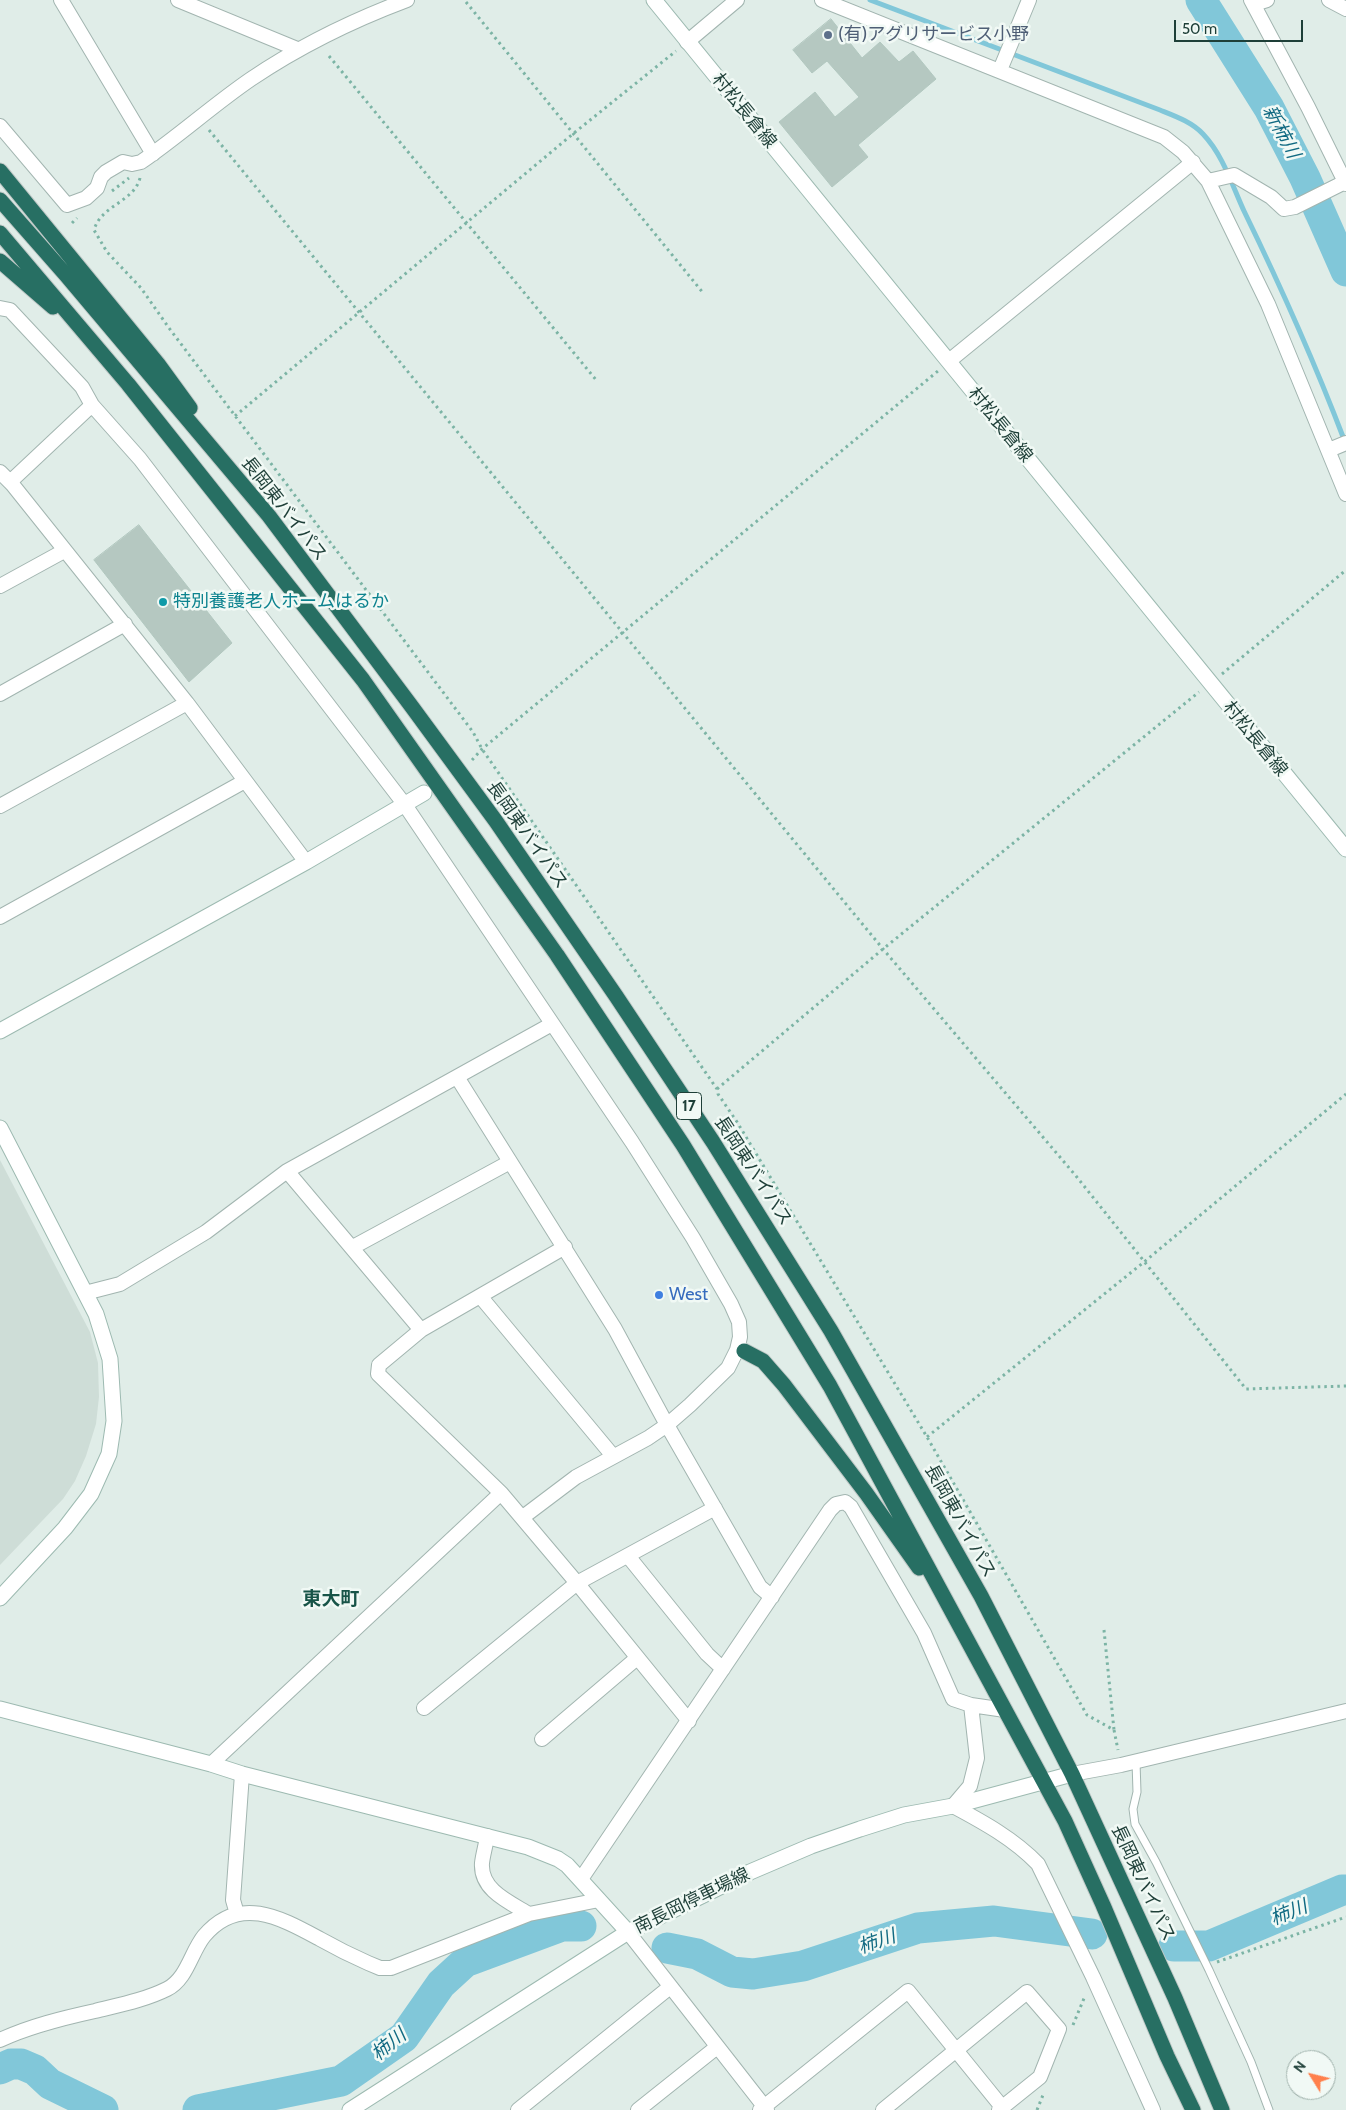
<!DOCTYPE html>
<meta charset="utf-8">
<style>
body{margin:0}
#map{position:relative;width:1346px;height:2110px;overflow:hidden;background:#e0ede8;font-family:Cabin,sans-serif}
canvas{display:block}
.north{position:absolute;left:1286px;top:2050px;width:50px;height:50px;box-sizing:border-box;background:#f1f9f5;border:1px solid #9dafa9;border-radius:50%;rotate:306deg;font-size:14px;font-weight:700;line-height:20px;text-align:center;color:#1e3f38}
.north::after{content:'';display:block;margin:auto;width:18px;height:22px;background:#ff804c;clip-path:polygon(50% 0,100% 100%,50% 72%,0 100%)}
.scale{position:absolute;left:1174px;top:20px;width:129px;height:22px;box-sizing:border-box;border:2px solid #1e3f38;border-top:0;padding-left:6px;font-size:15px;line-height:18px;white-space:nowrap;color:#1e3f38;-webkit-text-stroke:4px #f1f9f5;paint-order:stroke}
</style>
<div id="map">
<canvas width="1346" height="2110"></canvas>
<div class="north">N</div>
<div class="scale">50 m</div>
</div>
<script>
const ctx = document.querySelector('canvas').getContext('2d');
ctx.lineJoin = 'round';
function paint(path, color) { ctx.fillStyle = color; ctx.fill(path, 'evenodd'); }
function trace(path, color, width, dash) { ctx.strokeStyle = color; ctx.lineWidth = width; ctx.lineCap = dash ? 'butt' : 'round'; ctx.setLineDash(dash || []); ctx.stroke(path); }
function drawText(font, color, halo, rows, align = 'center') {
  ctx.font = font + ' Cabin,"Noto Sans JP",sans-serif'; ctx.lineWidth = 5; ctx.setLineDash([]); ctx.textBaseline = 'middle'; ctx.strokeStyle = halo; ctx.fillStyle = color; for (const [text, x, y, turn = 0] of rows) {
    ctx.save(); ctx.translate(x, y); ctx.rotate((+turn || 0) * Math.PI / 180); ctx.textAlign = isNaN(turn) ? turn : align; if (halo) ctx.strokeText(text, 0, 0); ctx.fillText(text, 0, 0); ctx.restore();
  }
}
const built = new Path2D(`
 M0,1160L90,1332L98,1363L99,1397L96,1424L86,1456L75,1481L63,1499L0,1565Z`);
const stream = new Path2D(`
 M870,0L1160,110C1175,116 1192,122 1203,134C1223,155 1232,185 1244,211C1281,287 1315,363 1345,442`);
const river = new Path2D(`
 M1201,0L1269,108L1305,178L1346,271
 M1174,1946H1209L1342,1890H1346
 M667,1948L697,1954L732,1972L753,1974L803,1966L918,1928L994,1921L1092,1934
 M0,2069L11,2064H21L35,2070L50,2084L103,2110
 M198,2110L341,2081L404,2037L441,1984L465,1962L562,1926H581`);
const building = new Path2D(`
 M831,19L862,58L880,42L899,62L913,51L936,79L858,145L868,157L832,187L779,122L815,92L835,117L859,97L827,61L812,73L793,50Z
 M139,525L232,643L189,682L94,560Z`);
const path = new Path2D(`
 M466,2L704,294
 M329,56L597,381
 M209,130L883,949L1076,1176L1246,1389L1346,1386
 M140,178C134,202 101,205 94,230L107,252L141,288L169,328L473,732L482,749L717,1089L718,1094L737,1122L927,1437L1087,1715L1114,1730L1118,1750
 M112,191L129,178
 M72,223L77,218
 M235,416L574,133L676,51
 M1222,674L1346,570
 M472,760L482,749L938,371
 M717,1089L883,949L1199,692
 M927,1437L1144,1262L1346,1094
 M1104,1630L1114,1730
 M1217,1962L1346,1917
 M1073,2025L1085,1996
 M1037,2110L1043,2095`);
const lane = new Path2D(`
 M1136,1762L1137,1792L1133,1809L1135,1824L1156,1862L1209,1970L1251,2062L1269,2110`);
const street = new Path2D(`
 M61,0L153,154
 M178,0L297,49
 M822,0L1164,137L1183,152L1208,181L1268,304L1346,494
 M1251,0L1308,107L1346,184
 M1329,0L1346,9
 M1254,4L1267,0
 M687,42L737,0
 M1000,70L1029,0
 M0,126L67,205L86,198L97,188L101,177L106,172L123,162L132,164L141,162C179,136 213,105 251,79C300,46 351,21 407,0
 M1208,181L1234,175L1271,197L1284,209L1295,207L1345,182
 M0,308L10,310L82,387L92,405L140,459L405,805L632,1142L693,1238L731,1304L739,1322L740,1337L737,1350L744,1351
 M949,361L1193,162
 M1329,450L1346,443
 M0,472L12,484L187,703L306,862
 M10,482L92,405
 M0,586L64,551
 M0,694L125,624
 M0,806L187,703
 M0,917L245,781
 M457,1077L615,1329L667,1425L760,1587L772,1597
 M287,1171L421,1330
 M353,1247L510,1162
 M565,1247L421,1330L379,1365L378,1374L501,1493L577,1583L689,1721
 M85,1293L120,1284L206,1232L287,1171L552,1024
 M480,1296L613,1456
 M523,1517L576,1477L648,1438L667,1425L690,1405L728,1368L737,1350
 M628,1556L707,1654L723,1669
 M971,1705L1005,1710
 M424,1708L577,1583L715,1508
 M542,1739L637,1658
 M211,1764L501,1493
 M1072,1774L1121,1765L1346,1711
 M487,1836C486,1845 483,1854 482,1863C480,1890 509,1902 529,1914
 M581,1879L830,1510L836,1504L845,1502L851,1507L924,1633L953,1699L971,1705L977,1758L970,1786L953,1806C983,1822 1014,1839 1038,1864L1093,1977L1153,2110
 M237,1914L233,1900L242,1774
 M628,1932L767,2110
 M0,2040C30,2026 63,2018 95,2011C119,2005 145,2000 167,1989C187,1979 191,1952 204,1936C239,1894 281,1918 320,1939C336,1948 352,1956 368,1963L380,1968H391L529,1914L599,1900
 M518,2110L670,1987
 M638,2110L717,2047
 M760,2110L908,1991L1002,2107
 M883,2110L1027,1992L1059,2029L1040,2077L999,2110`);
const secondary = new Path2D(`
 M654,0L1346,849
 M0,1031L306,862L424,793
 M0,1128L96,1314L110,1359L114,1421L109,1454L91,1494L65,1528L0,1598
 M0,1709L211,1764L242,1774L528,1847L558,1859L567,1865L628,1932
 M350,2110L628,1932L750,1872L811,1846L860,1829L904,1815L953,1806L1072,1774`);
const highway = new Path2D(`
 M0,171L158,364L190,408
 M0,200L66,275L269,516L412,707L495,820L616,996L713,1142L831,1331L981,1596L1072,1774L1175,1998L1222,2110
 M0,233L128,384L363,680L557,955L683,1145L830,1386L1065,1821L1103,1905L1167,2056L1193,2110
 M0,261L53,307
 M744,1351L763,1361L784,1385L866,1493L919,1568`);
const markers = [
 [828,35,5,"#5c6f8a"],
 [163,602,5,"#0f9aa8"],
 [659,1295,5,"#3f7fe0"]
];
const shields = [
 [689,1106,25]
];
const shieldNames = [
 ["17",689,1106]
];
const serviceNames = [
 ["(有)アグリサービス小野",838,35]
];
const streetNames = [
 ["村松長倉線",744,111,51],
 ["村松長倉線",1000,425,51],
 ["長岡東バイパス",284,509,52],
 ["村松長倉線",1255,739,51],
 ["長岡東バイパス",527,835,55],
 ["長岡東バイパス",753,1171,57],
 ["長岡東バイパス",960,1521,61],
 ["長岡東バイパス",1143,1883,65],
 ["南長岡停車場線",692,1901,-26]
];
const cultureNames = [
 ["特別養護老人ホームはるか",173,602]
];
const shopNames = [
 ["West",669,1295]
];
const waterNames = [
 ["新柿川",1281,132,62],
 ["柿川",1289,1913,-22],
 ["柿川",877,1942,-19],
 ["柿川",389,2045,-39]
];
const neighbourhoodNames = [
 ["東大町",331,1599]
];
paint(built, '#ceddd7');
trace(stream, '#81c7d9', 5);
trace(river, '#81c7d9', 31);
paint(building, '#b5c8c1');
trace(building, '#b1c7bf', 1);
trace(lane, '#a2b5b0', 9);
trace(street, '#a2b5b0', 16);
trace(secondary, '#9dbab1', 17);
trace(highway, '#c0c9c7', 17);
trace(path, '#7cb4a5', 3, [2.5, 4]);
trace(lane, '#fff', 7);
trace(street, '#fff', 14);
trace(secondary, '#fff', 15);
trace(highway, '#276f63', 15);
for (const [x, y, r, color] of markers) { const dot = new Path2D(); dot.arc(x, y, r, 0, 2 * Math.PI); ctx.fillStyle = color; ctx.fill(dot); trace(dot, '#f1f9f5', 2); }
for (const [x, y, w] of shields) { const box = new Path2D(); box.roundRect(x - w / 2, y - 13.5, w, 27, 4); ctx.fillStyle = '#f1f9f5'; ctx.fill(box); trace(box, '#1e3f38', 1); }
drawText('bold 16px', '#1e3f38', null, shieldNames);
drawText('18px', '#4e5e75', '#f1f9f5', serviceNames, 'left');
drawText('18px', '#1e3f38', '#f1f9f5', streetNames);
drawText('18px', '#0d838f', '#f1f9f5', cultureNames, 'left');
drawText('18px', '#366cbe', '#f1f9f5', shopNames, 'left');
drawText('italic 19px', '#116a82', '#f1f9f5', waterNames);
drawText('bold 19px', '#185448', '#f1f9f5', neighbourhoodNames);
</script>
